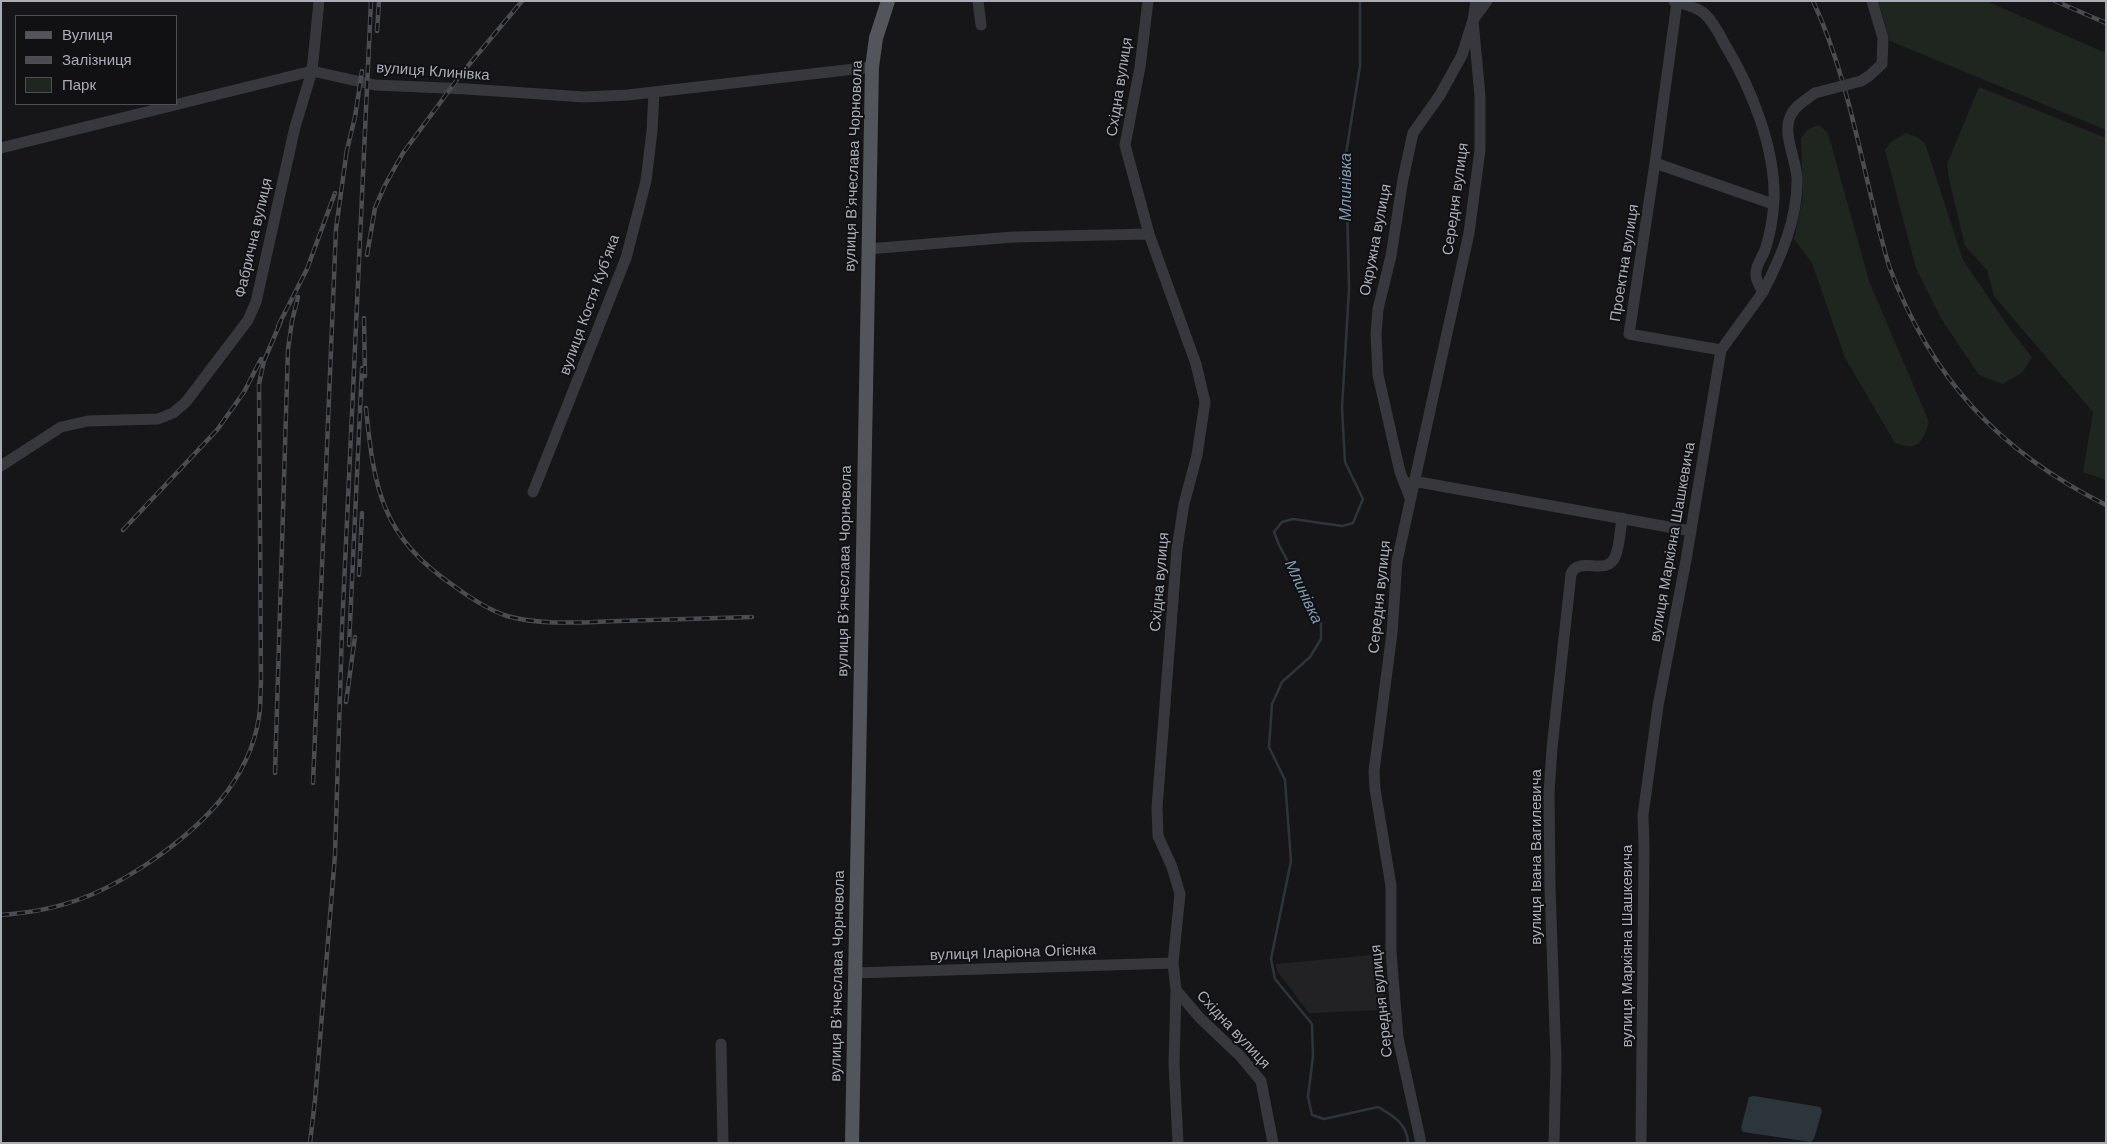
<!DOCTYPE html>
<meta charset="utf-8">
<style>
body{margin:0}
#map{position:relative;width:2107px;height:1144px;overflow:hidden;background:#161618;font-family:Helvetica,sans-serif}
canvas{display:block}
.frame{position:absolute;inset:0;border:2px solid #a8adb8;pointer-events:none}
.legend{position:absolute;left:15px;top:15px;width:162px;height:90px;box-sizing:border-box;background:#111113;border:1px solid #4d4f55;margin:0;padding:6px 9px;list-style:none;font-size:15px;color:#a8adb8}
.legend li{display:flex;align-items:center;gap:10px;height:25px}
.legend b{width:25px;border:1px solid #4d4f55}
</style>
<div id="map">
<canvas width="2107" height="1144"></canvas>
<div class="frame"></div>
<ul class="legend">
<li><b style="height:6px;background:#53555c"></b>Вулиця</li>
<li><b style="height:6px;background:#4a4c52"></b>Залізниця</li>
<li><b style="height:14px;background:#1e261f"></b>Парк</li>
</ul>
</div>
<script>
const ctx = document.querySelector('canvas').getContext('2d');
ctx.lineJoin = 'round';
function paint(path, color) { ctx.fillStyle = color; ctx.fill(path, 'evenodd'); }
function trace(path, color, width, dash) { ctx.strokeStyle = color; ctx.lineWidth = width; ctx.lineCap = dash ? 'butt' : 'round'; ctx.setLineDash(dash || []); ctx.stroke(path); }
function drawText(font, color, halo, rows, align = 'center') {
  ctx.font = font + ' Helvetica,sans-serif'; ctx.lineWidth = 4; ctx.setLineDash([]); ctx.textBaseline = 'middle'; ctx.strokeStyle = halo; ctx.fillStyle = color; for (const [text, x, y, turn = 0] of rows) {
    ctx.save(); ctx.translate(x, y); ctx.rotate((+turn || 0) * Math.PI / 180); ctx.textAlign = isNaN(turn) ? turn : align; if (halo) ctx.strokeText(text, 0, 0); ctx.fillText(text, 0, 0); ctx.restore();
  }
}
const built = new Path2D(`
 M1383,954L1385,1010L1309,1013L1277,971L1276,964Z`);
const green = new Path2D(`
 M1878,1H1986L2106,53V130L1890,41Z
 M1979,87L2106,138V480L2083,472L2093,412L1994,296L1987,270L1965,246L1949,179L1947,164Z
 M1819,125L1828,133L1869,281L1929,422C1922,444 1919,451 1895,443L1845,358L1812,263L1794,239L1803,197L1801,138L1808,129Z
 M1906,133L1917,137L1925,143L1963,260L2012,332L2032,357L2022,373L2002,384L1979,375L1942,320L1916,268L1885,150L1891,142Z`);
const water = new Path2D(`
 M1754,1096L1820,1107L1822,1111L1814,1139L1811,1142L1743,1132L1741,1128L1749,1097Z`);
const stream = new Path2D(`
 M1360,1V66L1346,154L1349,289L1342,408L1345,462L1363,499L1353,523L1342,526L1293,519L1282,522L1274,532L1279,545L1321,623V639L1310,657L1282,682L1272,704L1269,747L1285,780L1291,861L1271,959L1275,979L1312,1024L1313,1056L1308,1097L1312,1115L1324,1119L1378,1107C1393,1116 1407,1123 1408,1143`);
const minor = new Path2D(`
 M978,1L981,25
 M1148,1L1140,67L1125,145L1149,234L1196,364L1205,402L1197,455L1184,504L1177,548L1157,808L1158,836L1172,867L1180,894L1173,963L1176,990L1174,1064L1178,1143
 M1677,2L1655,163L1629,334L1721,350
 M1861,81L1869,76L1882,64L1883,38L1872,1
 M1,148L312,71L375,85L467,89L584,97L628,95L872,67
 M1655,163L1773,204
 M868,249L1013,237L1149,234
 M1763,292C1781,257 1798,218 1797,178C1796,161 1784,136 1789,120C1792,108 1805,100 1815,93
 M1,466L61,427L88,421L158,419L173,413L186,402L248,320L256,302L295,127L312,71L319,1
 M1413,481L1691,531
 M533,492L626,258L646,181L652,131L654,92
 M1410,498L1400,472L1378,375L1376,334L1378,309L1391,256L1403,179L1413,133L1440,95L1462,55L1473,20L1476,1
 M854,973L1173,963
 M1176,990L1200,1018L1240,1056L1261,1081L1273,1143
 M721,1044L723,1143
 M1421,1143L1398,1038L1391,952V886L1375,789L1374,771L1392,633L1397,561L1469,233L1480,150V96L1473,20L1487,1
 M1554,1143L1556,1060L1550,887L1549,793L1552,748L1571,574C1579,555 1606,577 1615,557C1620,546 1620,530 1622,518
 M1641,1143L1644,848L1643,815L1658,706L1686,560L1721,350L1763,292C1760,287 1756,281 1756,275C1755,266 1762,258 1765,250C1770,235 1773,217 1774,201C1776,149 1751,87 1724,43C1719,33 1713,22 1705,14C1697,7 1684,4 1674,1`);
const major = new Path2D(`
 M852,1143L872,67L876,38L888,1`);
const rail = new Path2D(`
 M1813,1C1852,85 1863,178 1889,266C1931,378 1998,451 2106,505
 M2055,1L2106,23
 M377,31L379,1
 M346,154L355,117L362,71
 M367,255L375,208L385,185L403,153L462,73L522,1
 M364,318L365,376
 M278,326L307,269L335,193
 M366,408C374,490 382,537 454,586C469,597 489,610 507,616C543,626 583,622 620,621C664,620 708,618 752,617
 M123,530L217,430L244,392L261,359
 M359,575L362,513
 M349,645L362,368
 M346,702L355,637
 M275,773L288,349L292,321L298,297
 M313,783L336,229L347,149
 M1,915C29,913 57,908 83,898C107,889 129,876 150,862C201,827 249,782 259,717C261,707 260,694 261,683L259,384L264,361L281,321
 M310,1143L315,1100L335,855L342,629L371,1`);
const minorBridge = new Path2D(`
 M1815,93L1861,81`);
const streetNames = [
 ["вулиця Клинівка",433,72,4],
 ["Східна вулиця",1120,87,-81],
 ["вулиця Вʼячеслава Чорновола",854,166,-88],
 ["Середня вулиця",1456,199,-82],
 ["Фабрична вулиця",254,238,-77],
 ["Окружна вулиця",1376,240,-79],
 ["Проектна вулиця",1625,263,-81],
 ["вулиця Костя Кубʼяка",590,305,-70],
 ["вулиця Маркіяна Шашкевича",1673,542,-80],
 ["вулиця Вʼячеслава Чорновола",845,571,-89],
 ["Східна вулиця",1160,582,-85],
 ["Середня вулиця",1380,597,-84],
 ["вулиця Івана Вагилевича",1537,857,-90],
 ["вулиця Маркіяна Шашкевича",1628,946,-90],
 ["вулиця Іларіона Огієнка",1013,953,-2],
 ["вулиця Вʼячеслава Чорновола",838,976,-89],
 ["Середня вулиця",1382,1001,-96],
 ["Східна вулиця",1233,1030,47]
];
const waterNames = [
 ["Млинівка",1347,187,-90],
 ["Млинівка",1303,592,65]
];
paint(built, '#222225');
paint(green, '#1e261f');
paint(water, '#2c353c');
trace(stream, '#2c353c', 2.5);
trace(minor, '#37383d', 11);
trace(major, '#53555c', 14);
trace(rail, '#4a4c52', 4.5);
trace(rail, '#111113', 2.5, [8]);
trace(minorBridge, '#37383d', 11);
drawText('15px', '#a8adb8', '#111113', streetNames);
drawText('italic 16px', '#7f9bb3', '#111113', waterNames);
</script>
